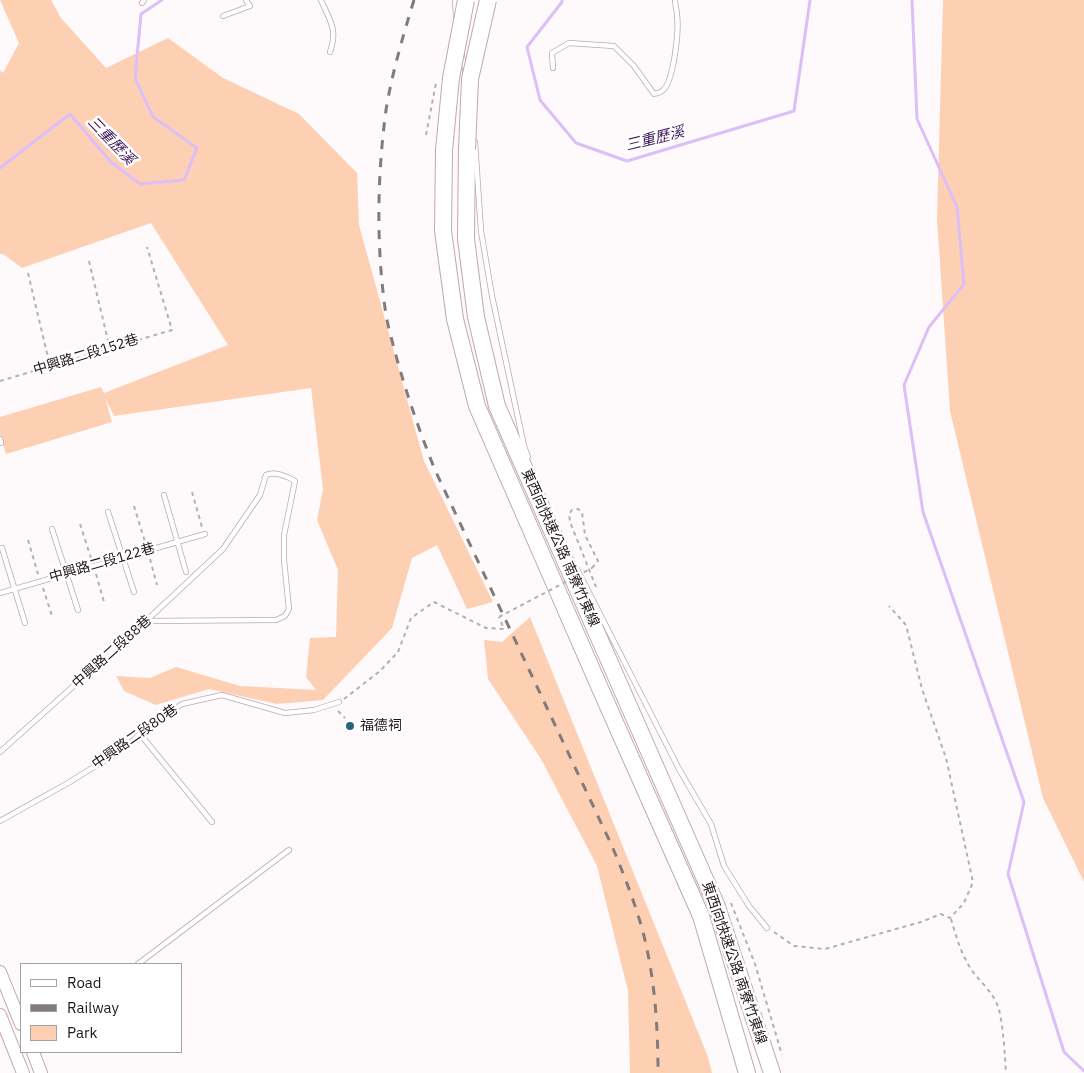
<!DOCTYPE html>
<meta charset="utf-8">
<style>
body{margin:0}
#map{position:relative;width:1084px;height:1073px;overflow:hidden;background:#fef9fa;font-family:"IBM Plex Sans",sans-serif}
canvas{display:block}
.legend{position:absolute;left:20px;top:963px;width:162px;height:90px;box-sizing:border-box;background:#fff;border:1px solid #a5a2a3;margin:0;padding:6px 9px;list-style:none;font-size:15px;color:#1e1618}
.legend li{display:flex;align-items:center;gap:10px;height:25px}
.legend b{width:25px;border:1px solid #a5a2a3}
</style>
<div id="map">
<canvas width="1084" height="1073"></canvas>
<ul class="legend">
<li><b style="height:6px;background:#fff"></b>Road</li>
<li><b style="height:6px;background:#827b7c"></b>Railway</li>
<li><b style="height:14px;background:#fdd0b4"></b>Park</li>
</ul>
</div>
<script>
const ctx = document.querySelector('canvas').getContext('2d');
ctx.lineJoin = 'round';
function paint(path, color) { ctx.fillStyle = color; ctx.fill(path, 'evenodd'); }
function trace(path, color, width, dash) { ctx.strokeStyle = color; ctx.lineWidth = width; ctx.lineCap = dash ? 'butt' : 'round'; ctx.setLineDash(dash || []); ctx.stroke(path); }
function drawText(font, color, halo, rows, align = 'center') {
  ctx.font = font + ' "IBM Plex Sans","Noto Sans TC",sans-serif'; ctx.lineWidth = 5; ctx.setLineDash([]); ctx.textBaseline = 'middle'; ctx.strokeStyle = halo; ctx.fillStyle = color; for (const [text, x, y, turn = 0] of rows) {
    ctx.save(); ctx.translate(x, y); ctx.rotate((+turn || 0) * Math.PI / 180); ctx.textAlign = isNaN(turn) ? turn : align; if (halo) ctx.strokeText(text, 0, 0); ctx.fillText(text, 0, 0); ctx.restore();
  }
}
const green = new Path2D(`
 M0,0H51L61,18L106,68L168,38L223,78L299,114L357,173L359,225L424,461L493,602L467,609L437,545L412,558L392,628L323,700L277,704L209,689L156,705L124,691L116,676L150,678L176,667L240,686L316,690L306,677L310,638L336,637L338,570L317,520L323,489L311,388L114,416L105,398L112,422L6,454L0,434V417L101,387L104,393L228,345L151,223L22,268L3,254H0V70L3,73L19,43Z
 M943,0H1084V882L1043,798L950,411L937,219Z
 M530,617L708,1057L712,1073H630L628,991L597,866L541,759L488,679L484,640L502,642Z`);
const stream = new Path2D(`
 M562,0V2L527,47L540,100L576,143L627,161L794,111L810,0
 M912,0L917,119L957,207L964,284L929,327L904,385L923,512L1024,802L1008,874L1064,1052L1084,1071
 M0,168L70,114L111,162L140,184L184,180L197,148L153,117L135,78L141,14L162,0`);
const path = new Path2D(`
 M426,135L436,83
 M89,261L110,349
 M28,273L50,366
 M0,381L172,330L147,247
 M192,492L202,527
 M134,506L145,542
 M80,524L91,558
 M28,540L38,574
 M150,559L157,585
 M592,568L598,561L585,535L582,512L578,509L572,510L569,514L570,522L596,587
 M96,574L104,602
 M43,588L52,616
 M344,699L380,671L398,652L411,618L434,602L486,628L504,629L499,617
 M338,711L345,718
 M731,903L755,964L782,1055
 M951,919C956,936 961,954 971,969C979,981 991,990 997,1004C1003,1018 1005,1057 1006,1073
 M774,932L794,946L825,949L921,922L941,914L950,918L964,903L973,882L946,758L922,689L906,625L889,606`);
const lane = new Path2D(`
 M321,0C330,21 338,29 330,52
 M455,0L456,16
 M142,3L144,0
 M223,16L250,6L246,0
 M462,56L466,73
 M553,68L552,53L569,43L614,46L634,66L654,94C657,93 660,93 662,91C674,83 679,30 677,15C677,10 675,5 675,0
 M475,142L481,231L492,296L524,446L528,457
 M0,439L1,443
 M164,495L186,572
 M108,512L134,592
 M52,529L78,610
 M2,548L25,623
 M577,569L679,769L711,824L724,866L749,906L767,928
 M0,593L205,534
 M140,734L212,822
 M0,752L146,621L223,549L260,495L266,475C274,471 287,476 295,481L284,535V560L289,609L285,616L276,620L146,621
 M0,821L68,783L123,749L148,727L182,704L222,695L285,713L314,710L339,702
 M138,964L289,850`);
const secondary = new Path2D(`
 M0,972L21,1024
 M0,1015L23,1073
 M33,1052L41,1073`);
const highway = new Path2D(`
 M467,149L466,239L476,317L497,406L716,904L772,1073
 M444,150L443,231L455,319L477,406L599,686L701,916L747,1073`);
const rail = new Path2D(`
 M414,0C403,36 392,73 386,110C377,177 376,248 386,315C388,326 391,337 394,348C405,390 419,430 435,470L612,846C624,875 636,905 644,936C655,981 658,1027 658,1073`);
const pathBridge = new Path2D(`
 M499,617L592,568`);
const highwayBridge = new Path2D(`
 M467,149L470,79L488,0
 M444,150L451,78L466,0`);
const markers = [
 [350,726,5,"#2a647d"]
];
const streetNames = [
 ["中興路二段152巷",86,355,-17],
 ["東西向快速公路 南寮竹東線",560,548,66],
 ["中興路二段122巷",102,563,-16],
 ["中興路二段88巷",112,652,-42],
 ["中興路二段80巷",135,737,-35],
 ["東西向快速公路 南寮竹東線",734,963,71]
];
const poiNames = [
 ["福德祠",360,726]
];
const waterNames = [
 ["三重歷溪",655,139,-14],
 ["三重歷溪",111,141,46]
];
paint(green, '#fdd0b4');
trace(stream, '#dcbff7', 3);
trace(lane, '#bfa8ae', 6);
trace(secondary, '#bfa8ae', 14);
trace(highway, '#bfa8ae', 18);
trace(path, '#b5afb0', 2, [4, 4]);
trace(lane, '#fff', 4.5);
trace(secondary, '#fff', 12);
trace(highway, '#fff', 16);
trace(rail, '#827b7c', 3, [9, 9]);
trace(highwayBridge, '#bfa8ae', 18, []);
trace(pathBridge, '#b5afb0', 2, [4, 4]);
trace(highwayBridge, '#fff', 16);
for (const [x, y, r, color] of markers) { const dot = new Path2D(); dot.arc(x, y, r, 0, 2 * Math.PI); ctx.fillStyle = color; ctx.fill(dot); trace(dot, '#fff', 2); }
drawText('14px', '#1e1618', '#fff', streetNames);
drawText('14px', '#1e1618', '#fff', poiNames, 'left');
drawText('italic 15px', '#401b5b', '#fff', waterNames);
</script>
